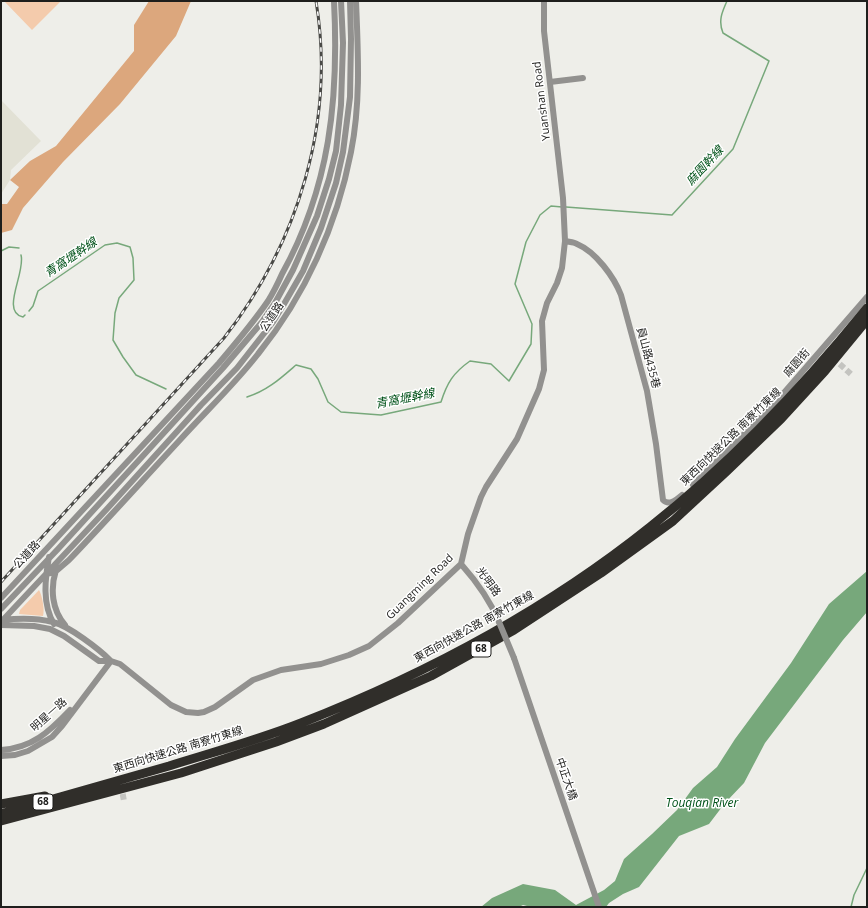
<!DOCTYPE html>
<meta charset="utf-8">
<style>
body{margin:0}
#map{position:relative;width:868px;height:908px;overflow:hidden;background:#eeeee9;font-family:"Open Sans",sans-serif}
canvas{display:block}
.frame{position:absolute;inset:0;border:2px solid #1e1e1c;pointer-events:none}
</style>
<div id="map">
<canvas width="868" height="908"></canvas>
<div class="frame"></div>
</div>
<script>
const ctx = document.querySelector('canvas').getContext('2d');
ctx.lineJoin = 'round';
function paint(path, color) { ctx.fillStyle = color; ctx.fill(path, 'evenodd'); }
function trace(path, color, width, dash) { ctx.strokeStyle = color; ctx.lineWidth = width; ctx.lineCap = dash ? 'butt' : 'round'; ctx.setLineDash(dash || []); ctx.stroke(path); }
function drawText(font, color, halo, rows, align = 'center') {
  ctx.font = font + ' "Open Sans","Noto Sans TC",sans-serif'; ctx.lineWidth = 3; ctx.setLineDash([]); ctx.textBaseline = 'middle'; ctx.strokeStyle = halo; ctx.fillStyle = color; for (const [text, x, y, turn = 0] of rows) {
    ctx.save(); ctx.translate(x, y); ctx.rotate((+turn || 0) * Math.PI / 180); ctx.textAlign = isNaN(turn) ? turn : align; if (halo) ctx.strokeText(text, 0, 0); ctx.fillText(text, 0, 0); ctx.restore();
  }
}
const built = new Path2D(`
 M1,100L41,141L11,170L10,180L1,194Z`);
const green = new Path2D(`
 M4,1H61L32,30Z
 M39,590C42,595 45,610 43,616L19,614L20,610Z`);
const forest = new Path2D(`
 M149,1H191L176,36L120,104L63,162L23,208L12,230L1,233V204H7L19,187L10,180L30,161L56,146L134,51V25Z`);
const water = new Path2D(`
 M867,571V612L843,640L765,743L744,783L725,803L709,824L679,836L639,887L623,894L609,903L606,907H531L523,905L519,907H481L492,898L523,884L555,890L576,905L604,890L615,881L624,859L652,834L677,810L693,788L717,767L735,739L791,663L829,604Z`);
const stream = new Path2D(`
 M566,207L672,215L733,149L769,61L723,33C718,21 722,12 727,1
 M1,251L9,247L19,248
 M21,255C26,272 0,312 23,317L25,315
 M29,311L33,306L38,291L105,245L117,243L130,247L133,258L134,280L119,298L115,313L113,340L123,357L136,375L166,389
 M247,397C267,391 281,378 296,365L311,369L318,379L328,402L341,412L381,415L441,402C447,383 453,373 470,361L491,364L509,381L531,344L532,324L515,284L526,242L540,215L551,206L562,207
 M851,907L854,895L867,868`);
const minorTunnel = new Path2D(`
 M833,358L853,376
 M121,785L124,801`);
const minor = new Path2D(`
 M550,82L583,78
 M565,241C569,242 574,242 577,244C596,252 614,277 621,295L647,391L656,444L663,500C669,506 676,500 682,495
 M693,485L776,402L867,297
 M49,557C45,579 42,604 54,624
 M461,564C477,582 490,600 499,622
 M56,570C50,589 52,610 65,625
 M46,574L55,572L69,560C106,521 142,481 179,441C205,412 234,385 258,354C305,296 337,225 351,152C361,102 358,52 356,1
 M1,598L219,363C236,343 253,323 268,301C273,293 278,283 282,274C330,187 339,99 334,1
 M1,609L58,549L223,368L262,322L275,303L293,270L317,216L329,179L336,151L341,105L343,43L341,1
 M3,620C19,618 37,618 53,622C69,626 99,649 111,661
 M1,622L106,510L201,405L237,368L273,322L284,304L303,271L321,228L336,183L343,152L350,97L351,39L350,1
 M1,625L34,626L50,629L64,636L99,661H111L120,664L171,705L186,712L198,713L204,712L215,707L253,680L281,670L321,664L349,655L369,646L398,623L461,564L468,534L481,497L486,487L517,439L539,389L544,370L542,321L547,303L557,283L562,268L565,241L563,198L544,31V1
 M514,658L599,907
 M1,750C32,748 49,732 70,710
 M1,756L15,755L28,751L52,737L62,726L111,661`);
const highway = new Path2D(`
 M1,804L45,796
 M1,814C57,798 113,782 169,766C214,752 258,740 301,723C426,674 545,611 650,527C731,463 802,388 867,308
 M1,821L181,773L276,742L324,724L431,676L514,630L601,573L673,521L727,471L781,419L825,371L867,320`);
const rail = new Path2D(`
 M1,582L224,338C298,243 336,121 316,1`);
const minorBridge = new Path2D(`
 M499,622L514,658`);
const shields = [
 [481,649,20],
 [43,802,20]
];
const shieldNames = [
 ["68",481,649],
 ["68",43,802]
];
const streetNames = [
 ["Yuanshan Road",542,101,-97],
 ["公道路",272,317,-56],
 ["員山路435巷",648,358,75],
 ["麻園街",797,363,-49],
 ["東西向快速公路 南寮竹東線",731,437,-44],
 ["公道路",27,555,-47],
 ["光明路",488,582,54],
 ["Guangming Road",420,587,-44],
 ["東西向快速公路 南寮竹東線",474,627,-29],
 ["明星一路",49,715,-42],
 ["東西向快速公路 南寮竹東線",178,750,-17],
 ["中正大橋",566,779,71]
];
const waterNames = [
 ["麻園幹線",705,166,-47],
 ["青窩壢幹線",71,258,-34],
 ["青窩壢幹線",405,399,-11],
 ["Touqian River",702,804]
];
paint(built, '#e2e1d5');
paint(green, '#f4cbac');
paint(forest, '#dca77d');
paint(water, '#77a87b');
trace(stream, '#77a87b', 1.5);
trace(minorTunnel, '#c4c4c0', 6, [6, 3]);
trace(minor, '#92918f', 6);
trace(highway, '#302e2a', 9);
trace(rail, '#494946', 3);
trace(rail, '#fff', 1.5, [4.5]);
trace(minorBridge, '#92918f', 6);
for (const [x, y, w] of shields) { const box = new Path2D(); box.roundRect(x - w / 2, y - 8, w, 16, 3); ctx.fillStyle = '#fff'; ctx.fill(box); trace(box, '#1e1e1c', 1); }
drawText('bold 10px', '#1e1e1c', null, shieldNames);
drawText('11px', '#1e1e1c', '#fff', streetNames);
drawText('italic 12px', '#015219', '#fff', waterNames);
</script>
